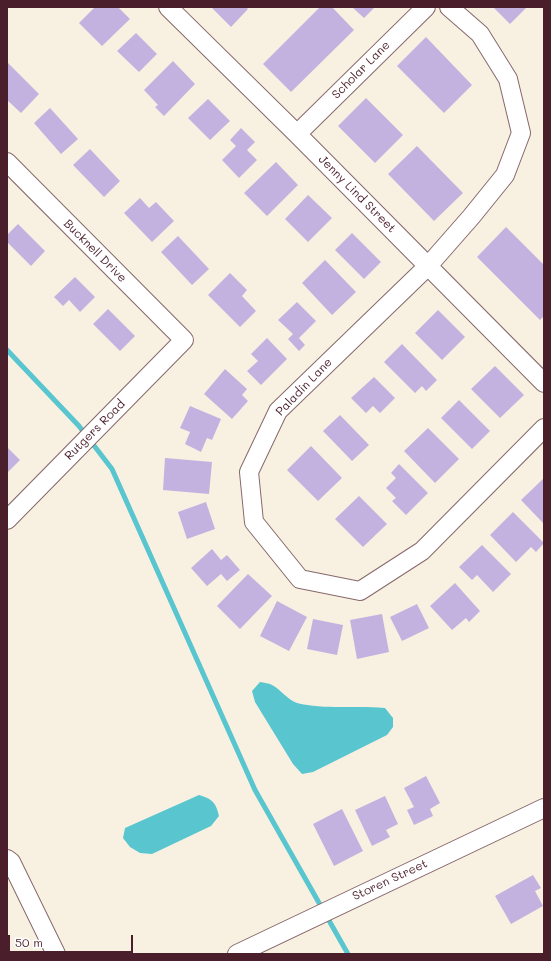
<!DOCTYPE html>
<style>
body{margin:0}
#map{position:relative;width:551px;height:961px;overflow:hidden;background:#f8f1e2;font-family:Mali,sans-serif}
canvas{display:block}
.frame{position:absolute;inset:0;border:8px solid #4a1f2b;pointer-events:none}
.scale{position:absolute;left:8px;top:935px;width:125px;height:18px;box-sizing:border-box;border:2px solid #4a1f2b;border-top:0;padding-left:5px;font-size:12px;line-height:14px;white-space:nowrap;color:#4a1f2b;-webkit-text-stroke:3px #fff;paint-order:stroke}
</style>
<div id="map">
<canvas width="551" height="961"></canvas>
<div class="frame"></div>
<div class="scale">50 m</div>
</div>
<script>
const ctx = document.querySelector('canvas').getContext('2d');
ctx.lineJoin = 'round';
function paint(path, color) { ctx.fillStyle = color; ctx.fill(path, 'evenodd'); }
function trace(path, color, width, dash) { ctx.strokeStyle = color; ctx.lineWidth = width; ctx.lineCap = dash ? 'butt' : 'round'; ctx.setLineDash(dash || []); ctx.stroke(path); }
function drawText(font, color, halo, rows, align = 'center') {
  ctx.font = font + ' Mali,sans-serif'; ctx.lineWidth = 3; ctx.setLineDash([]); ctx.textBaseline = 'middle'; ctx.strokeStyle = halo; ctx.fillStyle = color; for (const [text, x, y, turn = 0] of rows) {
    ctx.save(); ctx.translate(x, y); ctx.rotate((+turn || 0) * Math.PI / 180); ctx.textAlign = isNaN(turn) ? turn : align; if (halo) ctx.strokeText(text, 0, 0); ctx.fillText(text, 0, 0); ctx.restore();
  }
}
const water = new Path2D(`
 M260,682C264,683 269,683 272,685C280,689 288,700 297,703C324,710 357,705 385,708L393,718V727L387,735L313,772L302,774L293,764L255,702L252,691Z
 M199,795C212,799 216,802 219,816L211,826L152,854L140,853L130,847L123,838L125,828Z`);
const stream = new Path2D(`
 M7,350L79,426L112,469L255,790L348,954`);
const building = new Path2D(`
 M95,7H118L130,19L102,46L79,23Z
 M211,7H246L248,9L231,27Z
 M320,7H332L354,30L291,92L263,64Z
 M352,7H375L364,18Z
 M493,7H527L510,24Z
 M136,33L157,54L139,72L117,51Z
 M426,37L472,85L444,113L397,66Z
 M173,61L195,84L164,116L155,107L158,105L144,90Z
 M7,62L39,94L21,113L7,100Z
 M366,98L403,135L375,163L338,126Z
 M208,99L230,121L210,140L188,118Z
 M50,108L78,139L61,154L34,123Z
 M241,128L255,142L247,150L257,160L239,178L222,160L236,146L230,140Z
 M417,146L463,193L434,221L388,174Z
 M90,149L120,181L104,197L73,165Z
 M276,162L298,185L267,216L244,193Z
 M308,195L332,218L308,242L285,219Z
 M140,198L149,208L156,202L174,221L152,242L124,213Z
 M18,224L45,251L31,266L7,242V235Z
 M506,227L544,265V316L540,320L477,257Z
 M352,233L381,262L364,279L335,250Z
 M178,236L209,269L192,285L161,252Z
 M325,260L356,292L332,315L302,283Z
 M230,273L247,290L242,296L256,311L240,327L208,295Z
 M75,277L95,297L80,312L69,300L63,306L54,297Z
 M297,302L316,321L299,338L305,345L299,351L288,339L293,334L278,320Z
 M108,309L135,336L120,351L93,324Z
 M438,310L465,337L442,360L415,333Z
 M267,338L287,359L261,385L247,371L258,361L251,354Z
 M402,344L437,380L426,391L422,386L415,393L384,362Z
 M495,366L524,395L500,418L471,389Z
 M225,369L247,389L242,395L248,401L232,419L204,394Z
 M374,377L395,398L380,413L373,406L366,413L351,398Z
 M459,400L490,431L472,449L441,418Z
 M190,406L221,419L212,440L207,438L201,452L185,444L190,432L180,428Z
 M340,415L369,445L352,461L323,431Z
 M428,428L459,459L435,483L404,451Z
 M311,446L342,478L318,501L287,470Z
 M7,447L20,460L7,473Z
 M165,458L212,462L209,494L163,490Z
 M399,464L428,493L406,515L392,501L396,498L386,488L396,478L391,473Z
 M544,478V524L521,500Z
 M359,496L387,524L363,547L335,519Z
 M206,502L215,529L187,539L178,512Z
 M513,512L544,543L536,552L531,547L516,562L490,535Z
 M482,545L511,574L493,592L477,575L472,580L459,567Z
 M212,549L221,560L227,555L240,570L227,581L221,574L207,586L191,568Z
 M248,574L272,596L240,629L217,606Z
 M455,583L480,611L469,622L466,618L452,630L430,606Z
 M277,601L307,617L289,651L260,636Z
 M417,604L429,628L402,641L390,617Z
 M382,614L389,652L357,659L350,620Z
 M313,619L343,625L337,655L307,649Z
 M426,776L440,803L430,809L433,816L414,825L407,810L414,807L404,788Z
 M385,796L398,824L386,830L390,837L372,846L355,810Z
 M342,809L363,851L334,866L313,824Z
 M533,875L541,888L535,891L543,906L511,924L495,896Z`);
const minor = new Path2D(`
 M168,7L297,134L544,383
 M449,7L480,34L508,79L521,133L505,175L471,217L428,266L278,411L249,472L254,522L300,579L360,591L422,551L544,428
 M297,134L426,7
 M7,162L184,340L7,520
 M7,859L11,862L56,954
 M237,954L544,808`);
const streetNames = [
 ["Scholar Lane",361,70,-45],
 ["Jenny Lind Street",357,194,45],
 ["Bucknell Drive",95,251,45],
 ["Paladin Lane",304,387,-46],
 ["Rutgers Road",95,430,-45],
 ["Storen Street",390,880,-25]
];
paint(water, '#58c5cf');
trace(stream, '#58c5cf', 5);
paint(building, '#c3b2df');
trace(minor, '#87686b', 20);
trace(minor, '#fff', 18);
drawText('12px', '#4a1f2b', '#fff', streetNames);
</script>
